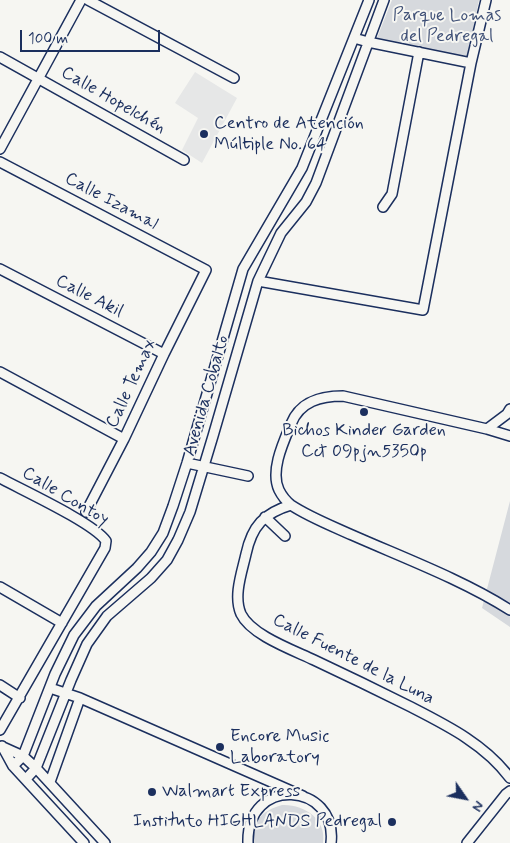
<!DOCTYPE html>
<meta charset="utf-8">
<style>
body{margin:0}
#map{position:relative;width:510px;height:843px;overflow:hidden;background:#f6f6f2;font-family:Mynerve,sans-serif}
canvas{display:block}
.north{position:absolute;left:440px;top:773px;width:50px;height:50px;-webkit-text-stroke:4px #f6f6f2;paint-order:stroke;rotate:123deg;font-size:14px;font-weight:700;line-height:20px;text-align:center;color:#1b2f5e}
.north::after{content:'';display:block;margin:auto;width:18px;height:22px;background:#1b2f5e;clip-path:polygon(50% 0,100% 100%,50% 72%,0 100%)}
.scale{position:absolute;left:20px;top:30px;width:140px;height:22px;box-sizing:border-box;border:2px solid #1b2f5e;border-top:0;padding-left:6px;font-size:15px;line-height:18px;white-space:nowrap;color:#1b2f5e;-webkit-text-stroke:4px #f6f6f2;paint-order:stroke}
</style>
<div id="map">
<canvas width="510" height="843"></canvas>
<div class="north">N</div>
<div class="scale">100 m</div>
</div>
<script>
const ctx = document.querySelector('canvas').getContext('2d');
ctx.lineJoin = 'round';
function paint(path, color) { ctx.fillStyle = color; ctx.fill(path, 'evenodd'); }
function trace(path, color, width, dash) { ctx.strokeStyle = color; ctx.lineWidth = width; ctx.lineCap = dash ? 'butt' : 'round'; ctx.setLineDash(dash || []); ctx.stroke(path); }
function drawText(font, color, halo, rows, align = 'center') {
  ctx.font = font + ' Mynerve,sans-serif'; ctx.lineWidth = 4; ctx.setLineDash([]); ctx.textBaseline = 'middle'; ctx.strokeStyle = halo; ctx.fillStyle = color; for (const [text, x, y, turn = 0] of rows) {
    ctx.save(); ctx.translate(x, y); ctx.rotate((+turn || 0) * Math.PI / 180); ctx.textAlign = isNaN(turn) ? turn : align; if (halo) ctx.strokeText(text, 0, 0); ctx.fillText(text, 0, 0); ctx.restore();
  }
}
const built = new Path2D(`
 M195,72L237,98L202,163L182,150L198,118L175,103Z`);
const green = new Path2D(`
 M392,0H479L467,58L377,38Z
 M510,501V627L482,608Z
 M282,805C304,804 327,819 323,843H252C253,821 261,811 282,805Z`);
const minor = new Path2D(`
 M88,0L234,78
 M354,38L368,42L471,63
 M0,57L184,160
 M0,149L81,0
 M0,162L206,270L164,354L124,439L86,512
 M383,207L392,194L419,52
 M0,269L164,354
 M258,281L423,310L471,63L486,0
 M0,372L124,439
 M487,429L507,414L510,409
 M510,436L487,429L343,396C321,396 300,401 291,424C283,443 270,471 279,490C282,496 286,501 291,505C309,517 332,526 352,535C404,558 463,580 510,610
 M187,463L248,476
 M0,478C22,490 94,523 106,541L105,548L0,730
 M291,505C264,513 252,526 246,554C242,572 233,596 241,614C251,635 293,650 314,660C346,675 377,690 409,706C446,725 485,744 510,778
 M265,517L285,536
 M0,587L62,623
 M0,685L20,698
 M50,688L80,698L303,796
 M2,746L13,766L84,843
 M3,747L23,756L36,768L105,843
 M13,766L23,756L55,674L74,635L96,606L137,568L151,552L163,533L173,506L187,463L243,269L302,168L369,0
 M26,779L36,768L71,680L87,644L107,616L151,578L167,560L178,540L190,512L213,436L258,281L281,233L306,202L316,183L384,0
 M50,782L80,698
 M248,843C246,775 338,782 331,843
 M467,843L506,794L510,791`);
const markers = [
 [204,134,5,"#1b2f5e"],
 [364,412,5,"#1b2f5e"],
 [220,747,5,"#1b2f5e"],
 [152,792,5,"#1b2f5e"],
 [392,822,5,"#1b2f5e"]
];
const parkNames = [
 ["Parque Lomas",447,16],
 ["del Pedregal",447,37]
];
const streetNames = [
 ["Calle Hopelchén",113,101,30],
 ["Calle Izamal",111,202,28],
 ["Calle Akil",89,297,27],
 ["Calle Temax",132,384,-65],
 ["Avenida Cobalto",207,396,-74],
 ["Calle Contoy",65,497,31],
 ["Calle Fuente de la Luna",353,660,27]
];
const poiNames = [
 ["Centro de Atención",214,124],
 ["Múltiple No. 64",214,145],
 ["Bichos Kinder Garden",364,431,"center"],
 ["Cct 09pjn5350p",364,452,"center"],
 ["Encore Music",230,737],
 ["Laboratory",230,758],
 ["Walmart Express",162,792],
 ["Instituto HIGHLANDS Pedregal",382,822,"right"]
];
paint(built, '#e6e7e7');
paint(green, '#d6d9dd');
trace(minor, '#1b2f5e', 12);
trace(minor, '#f6f6f2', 9);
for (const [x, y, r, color] of markers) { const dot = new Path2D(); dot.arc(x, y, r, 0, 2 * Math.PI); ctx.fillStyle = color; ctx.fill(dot); trace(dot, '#f6f6f2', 2); }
drawText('18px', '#405177', '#f6f6f2', parkNames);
drawText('18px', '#1b2f5e', '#f6f6f2', streetNames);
drawText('18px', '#1b2f5e', '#f6f6f2', poiNames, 'left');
</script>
